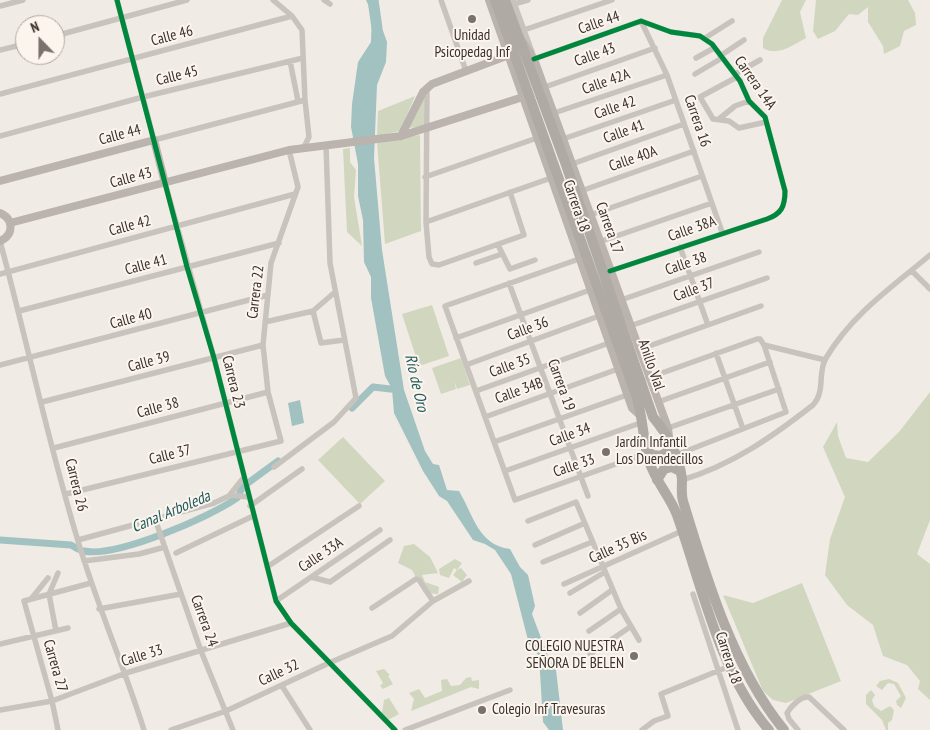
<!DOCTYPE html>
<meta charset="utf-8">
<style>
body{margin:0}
#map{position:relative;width:930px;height:730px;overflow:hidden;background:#f0ebe5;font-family:"PT Sans Narrow",sans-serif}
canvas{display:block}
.north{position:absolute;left:15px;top:15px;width:50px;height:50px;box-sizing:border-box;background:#fbf5ee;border:1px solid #aea6a0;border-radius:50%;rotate:338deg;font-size:14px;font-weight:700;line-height:20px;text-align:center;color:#3b302b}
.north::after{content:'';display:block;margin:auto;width:18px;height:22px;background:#7a716c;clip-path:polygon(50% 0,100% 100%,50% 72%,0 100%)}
</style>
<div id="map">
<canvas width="930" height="730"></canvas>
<div class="north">N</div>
</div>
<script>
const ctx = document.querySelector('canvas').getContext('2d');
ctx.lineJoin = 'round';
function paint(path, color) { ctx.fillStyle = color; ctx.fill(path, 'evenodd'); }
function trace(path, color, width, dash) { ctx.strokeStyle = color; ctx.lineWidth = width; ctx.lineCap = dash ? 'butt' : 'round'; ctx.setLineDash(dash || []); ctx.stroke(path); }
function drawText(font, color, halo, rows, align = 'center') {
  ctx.font = font + ' "PT Sans Narrow",sans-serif'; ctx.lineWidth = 4; ctx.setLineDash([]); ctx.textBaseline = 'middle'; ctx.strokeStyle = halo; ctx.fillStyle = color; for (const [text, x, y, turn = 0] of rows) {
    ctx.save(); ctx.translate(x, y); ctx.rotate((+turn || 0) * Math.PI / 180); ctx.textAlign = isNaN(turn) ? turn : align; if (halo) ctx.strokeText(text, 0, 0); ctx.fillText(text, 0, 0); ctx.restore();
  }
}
const green = new Path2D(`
 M782,0H806L800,12L806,38C793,45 777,57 763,48V38Z
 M816,0H908L915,13L916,25L904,31L900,46L884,54L883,46L868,22V7L858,15L849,14L835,31L818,39L813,31Z
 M415,96L400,131L377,136L378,111Z
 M424,96V127L406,128Z
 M420,135L421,231L385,244L377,142Z
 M350,148V162L356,170L354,197L362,246L347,232L343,149Z
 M432,305L449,356L419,366L402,314Z
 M461,358L470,385L457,389L454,381L456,389L441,394L432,368Z
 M930,392V520L917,554L930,564V700L918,689L920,681L907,665L883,656L873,625L847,605L825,575L830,539L845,497L823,447L837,422L838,436L846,458L868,462L899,432Z
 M343,437L385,481L360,504L318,460Z
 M414,544L430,557L438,573L422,575L425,582L439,587L438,594L424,593L412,570L398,563L404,546Z
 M455,559L462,563L457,570L461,568L467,575L462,582L453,575L457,570L454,568L449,578L440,575L439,569Z
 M802,583L841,681L786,703L773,700L763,691L723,595L753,603Z
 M384,669L390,675L388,676L393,684L383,689L380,686L383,683L376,671Z
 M471,677L472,681L479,680V689L471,687L411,711L414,699L409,693L419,689L425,698L442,691L441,680L447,679L451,686L460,685L466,678Z
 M889,679L898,683L906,698L901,708L897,705L896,701L901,696L894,684L888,683L882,690L876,686L880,681Z
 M871,690L875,695L872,700L874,706L881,711L890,706L894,710L892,720L888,723V730H886L882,720L866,704V695Z
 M389,698L399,714L388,720L382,713L384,700Z`);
const water = new Path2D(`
 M366,0H372L387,42L386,62L377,85L374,158L382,250L404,390L425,451L433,464L439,465L447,490L459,491C473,514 478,545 510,549L520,567L528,575L535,606L532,614L549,659L555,661L563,730H549L543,722L539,656L529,644L511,574L495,550L485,544L473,540L447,501L439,496L423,471L394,413L392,389L385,376L371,298V277L364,262L363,220L358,196V164L351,127L352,104L358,62L371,42L372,13Z
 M300,400L304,423L292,426L288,403Z`);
const canal = new Path2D(`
 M352,408L373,387L399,390
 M248,483L278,461
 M240,492L243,487
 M0,540L71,545L78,549
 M84,551C116,558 210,517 237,498`);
const river = new Path2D(`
 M373,0L377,28`);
const street = new Path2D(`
 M117,0L154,140L305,100
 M273,0L292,16L302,30L305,100L309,137L304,147
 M324,0L330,4
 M441,0L466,71
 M513,0L532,52
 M514,4L528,0
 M0,6L23,0
 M641,21L667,75L722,232
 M524,30L612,0
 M55,36L187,0
 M705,38L732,21
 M0,50L25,44
 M720,56L744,40
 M696,58L714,48
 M534,59L641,21L671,32L700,36L712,44L740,81L749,101L765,117L785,191C785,207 781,214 767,219L610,271
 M290,61L298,101
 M695,74L722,58
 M735,74L760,60
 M737,77L700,97L713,119L729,121L739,128L766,122
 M545,87L655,48
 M427,88L426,222L429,257L432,264L439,265L524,235L510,192
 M0,94L292,16
 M554,113L667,75
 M719,119L735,106L749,101
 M0,136L143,97L303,58
 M563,139L676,100
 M572,164L684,124
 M425,177L537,138
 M165,183L214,358L276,601L291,623L395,730
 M581,191L694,151
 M590,215L702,176
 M426,222L551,178
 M0,241C27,341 48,442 78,541C97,605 124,666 144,730
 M599,242L712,203
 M498,245L510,269L535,260
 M680,247L708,325
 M579,259L445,306L515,500L641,455
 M476,263L502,254
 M912,271L930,289
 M0,274L295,194
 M509,283L588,496
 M621,300L759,252
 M19,311L279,243
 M313,311L321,343L344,340
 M265,322L313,311L334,293
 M630,326L767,278
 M456,338L590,290
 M764,345L825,360
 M638,350L761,306
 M716,353L743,429
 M0,365L268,295
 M466,365L599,316
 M648,378L757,339H760L764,345L786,412L676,455
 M476,391L609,343
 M42,402L263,345
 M658,402L770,362
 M485,417L618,369
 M668,428L779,389
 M494,442L627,395
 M54,448L268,392
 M274,467L334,422L356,398L330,263L326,145
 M505,471L643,422
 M682,480C732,465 772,437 813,405C826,391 817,373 826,358C852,314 892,287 930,255
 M66,494L281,441L268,392L263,345L271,263L298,187L289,150
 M230,495L248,497
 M250,506L302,469
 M155,519L201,651L233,730
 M528,521L576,502L621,609L639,640
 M78,540L214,503L229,496L244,477
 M535,545L585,523
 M176,553L253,516
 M84,561L139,554L165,547
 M543,562L592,542
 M267,567L359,506
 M311,577L330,582L390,540
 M564,584L682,531
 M570,593L605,572
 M693,594L738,730
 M31,599L48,578
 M276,601L380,530
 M372,608L416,579L419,580L433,601
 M99,609L181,594
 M580,613L612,590
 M56,631L49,594L58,573
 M589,631L621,609
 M0,644L68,628
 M590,654L630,627
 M282,686L310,730
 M0,710L52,701L126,673L291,623
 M58,730L52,701L24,601L91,583
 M171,730L226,711L329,663L392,636L433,601L469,581
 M405,730L510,690
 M642,730L654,721L668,716L661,694L730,666
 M798,730L789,719L787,713C791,706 801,696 809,697L844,730`);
const secondary = new Path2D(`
 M489,0L632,408L642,417
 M522,41L534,59L668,428L669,437
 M401,136L423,92L432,84L509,55
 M0,181L154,140L165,183
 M0,213C14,219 14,235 0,241
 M10,223L289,150L401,136L523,97`);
const highway = new Path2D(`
 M495,0L637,398C643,419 643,440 649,461C655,481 670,496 677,515C702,586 719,672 769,730
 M505,0L565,162L653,417C668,435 679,455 682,479C682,486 681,494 683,501C706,577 733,668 784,730
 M646,449L652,455L661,456L668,451L670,442
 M657,480L664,469L672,467L680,471`);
const cycleway = new Path2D(`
 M117,0L187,267L214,358L276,601L291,623L395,730
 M534,59L641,21L671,32L700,36L712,44L740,81L749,101L765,117L785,191C785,207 781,214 767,219L610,271`);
const markers = [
 [472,19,5,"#7a716c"],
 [606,452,5,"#7a716c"],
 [634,656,5,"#7a716c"],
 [482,710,5,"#7a716c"]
];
const streetNames = [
 ["Calle 44",599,23,-19],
 ["Calle 46",172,36,-15],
 ["Calle 43",595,55,-20],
 ["Calle 45",177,76,-14],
 ["Calle 42A",606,82,-19],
 ["Carrera 14A",755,83,55],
 ["Calle 42",615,108,-19],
 ["Carrera 16",697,121,71],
 ["Calle 41",624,132,-20],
 ["Calle 44",120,135,-15],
 ["Calle 40A",633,159,-19],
 ["Calle 43",131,178,-15],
 ["Carrera 18",576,206,71],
 ["Calle 42",130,226,-15],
 ["Carrera 17",609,228,70],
 ["Calle 38A",692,229,-19],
 ["Calle 38",686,264,-19],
 ["Calle 41",146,265,-15],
 ["Calle 37",694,290,-20],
 ["Carrera 22",256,292,-83],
 ["Calle 40",131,319,-15],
 ["Calle 36",528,329,-20],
 ["Calle 39",149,362,-15],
 ["Anillo Víal",651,365,71],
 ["Calle 35",510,366,-20],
 ["Carrera 23",233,382,76],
 ["Carrera 19",561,385,70],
 ["Calle 34B",519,391,-20],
 ["Calle 38",158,408,-15],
 ["Calle 34",570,435,-20],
 ["Calle 37",170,455,-14],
 ["Calle 33",574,466,-19],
 ["Carrera 26",76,485,76],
 ["Calle 35 Bis",618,547,-24],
 ["Calle 33A",321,555,-34],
 ["Carrera 24",204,621,70],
 ["Calle 33",142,656,-17],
 ["Carrera 18",728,658,72],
 ["Carrera 27",55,666,74],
 ["Calle 32",279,673,-25]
];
const poiNames = [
 ["Unidad",472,36,"center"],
 ["Psicopedag Inf",472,53,"center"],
 ["Jardín Infantil",616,443],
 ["Los Duendecillos",616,460],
 ["COLEGIO NUESTRA",624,647,"right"],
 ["SEÑORA DE BELEN",624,664,"right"],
 ["Colegio Inf Travesuras",492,710]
];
const waterNames = [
 ["Río de Oro",416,383,77],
 ["Canal Arboleda",171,512,-23]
];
paint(green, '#d1d6bf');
paint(water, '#a1c2c1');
trace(canal, '#a1c2c1', 7);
trace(river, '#a1c2c1', 11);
trace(street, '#c9c3be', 5.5);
trace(secondary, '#bab3ae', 8);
trace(highway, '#afaaa4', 10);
trace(cycleway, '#00873e', 5);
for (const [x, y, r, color] of markers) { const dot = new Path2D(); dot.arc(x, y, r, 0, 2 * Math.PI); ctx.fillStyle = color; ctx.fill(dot); trace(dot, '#fbf5ee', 2); }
drawText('15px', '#3b302b', '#fbf5ee', streetNames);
drawText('15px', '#3b302b', '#fbf5ee', poiNames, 'left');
drawText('italic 16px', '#1f5a5e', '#fbf5ee', waterNames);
</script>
